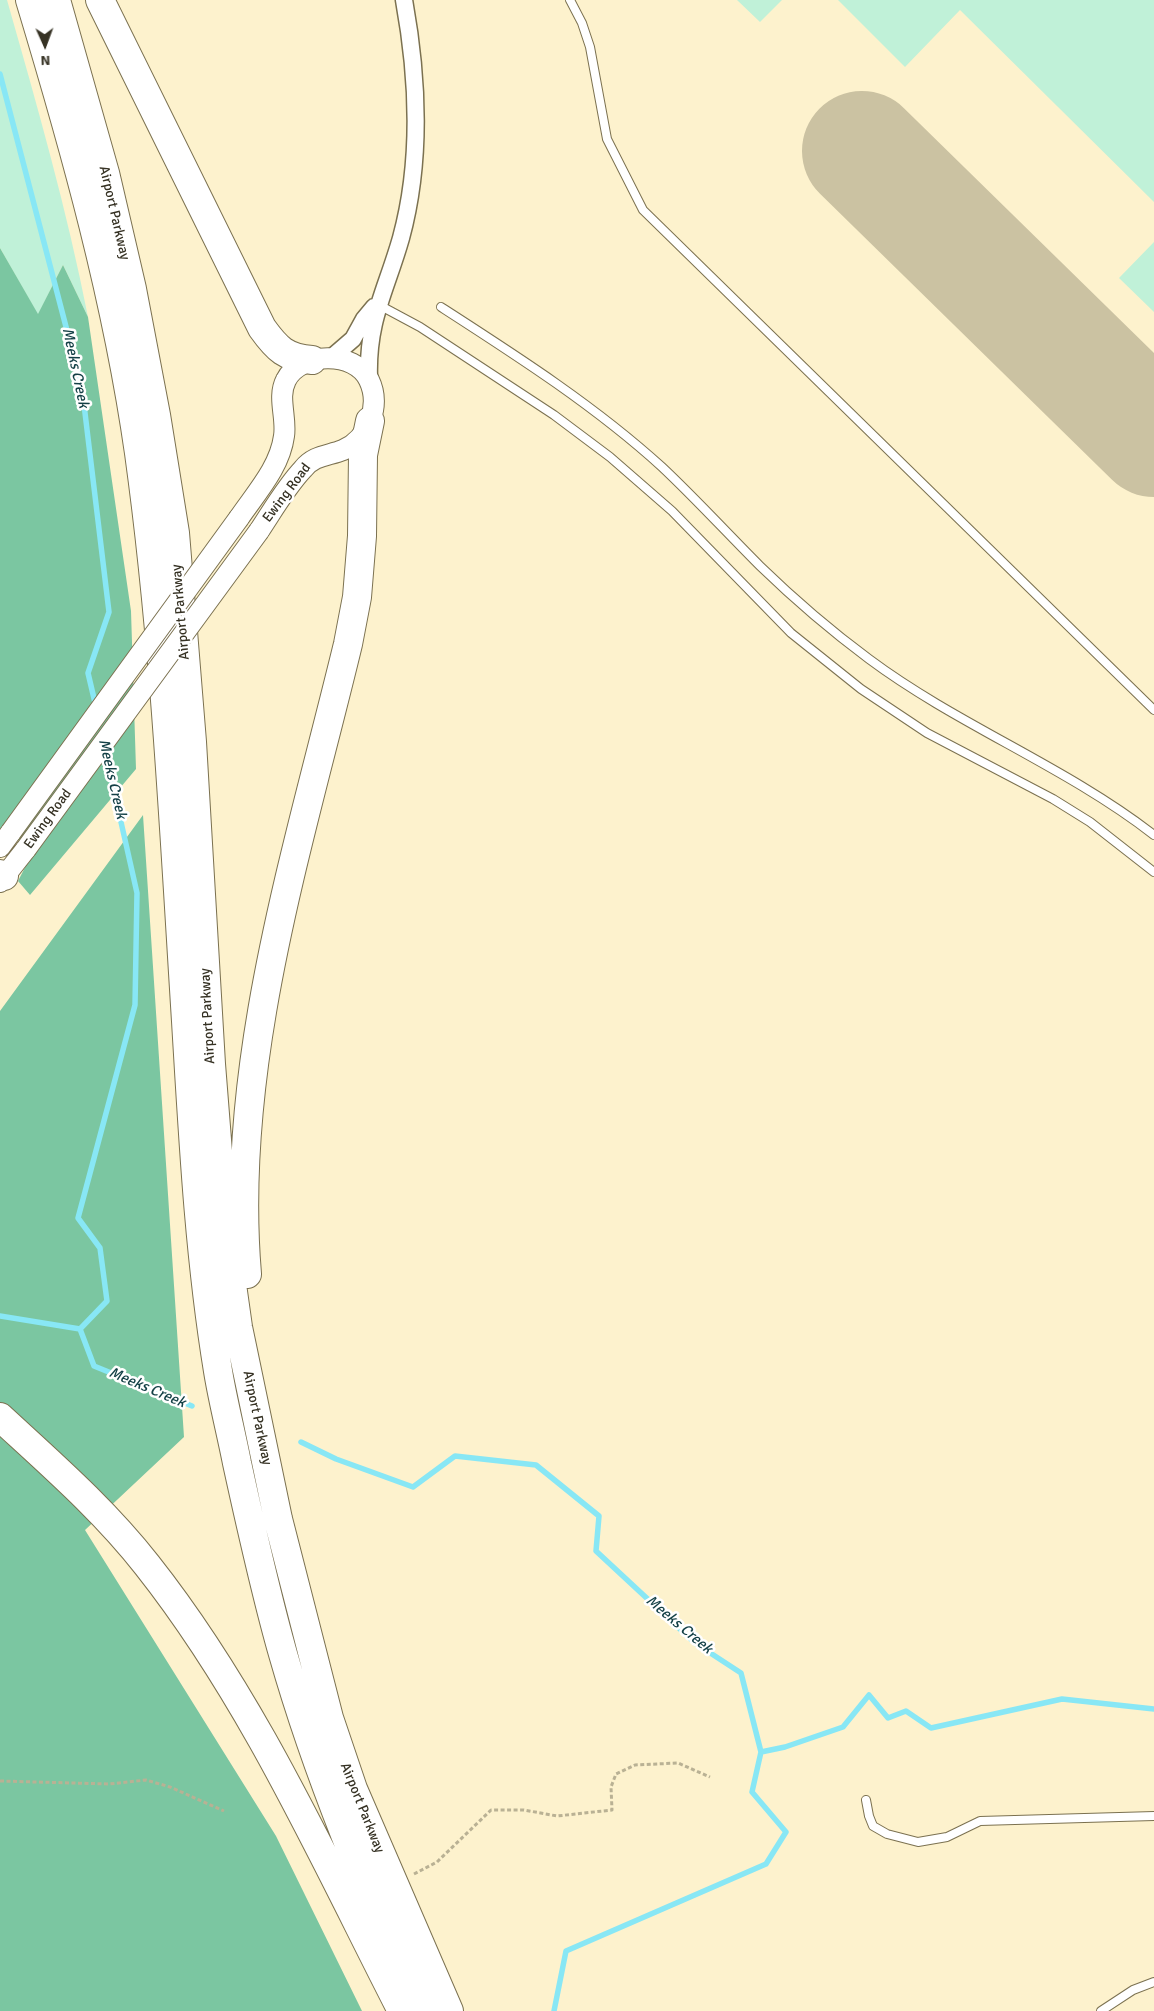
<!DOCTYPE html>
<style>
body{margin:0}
#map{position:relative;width:1154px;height:2011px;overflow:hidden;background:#fdf2cd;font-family:Signika,sans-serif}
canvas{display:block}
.north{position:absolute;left:20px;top:20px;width:50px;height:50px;-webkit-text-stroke:4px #fff;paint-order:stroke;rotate:178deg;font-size:14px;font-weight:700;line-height:20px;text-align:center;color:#363224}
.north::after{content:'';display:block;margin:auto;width:18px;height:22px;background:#363224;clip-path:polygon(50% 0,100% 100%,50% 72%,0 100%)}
</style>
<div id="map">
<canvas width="1154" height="2011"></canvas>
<div class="north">N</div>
</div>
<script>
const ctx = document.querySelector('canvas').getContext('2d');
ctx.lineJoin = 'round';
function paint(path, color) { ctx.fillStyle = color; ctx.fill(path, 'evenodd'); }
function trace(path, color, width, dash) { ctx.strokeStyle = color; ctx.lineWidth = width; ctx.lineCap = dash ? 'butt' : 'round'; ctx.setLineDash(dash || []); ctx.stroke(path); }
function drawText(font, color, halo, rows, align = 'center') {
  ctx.font = font + ' Signika,sans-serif'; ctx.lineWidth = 5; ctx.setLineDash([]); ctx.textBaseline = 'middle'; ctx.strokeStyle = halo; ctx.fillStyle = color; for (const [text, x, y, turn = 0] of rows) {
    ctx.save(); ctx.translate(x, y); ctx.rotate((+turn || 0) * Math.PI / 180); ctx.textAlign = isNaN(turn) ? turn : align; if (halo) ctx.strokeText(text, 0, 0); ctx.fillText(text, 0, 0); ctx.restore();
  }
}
const green = new Path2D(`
 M0,0H7C37,105 67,210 88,317L63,265L38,315L0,248Z
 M737,0H782L760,22Z
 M838,0H1154V202L960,10L905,67Z
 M1154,242V312L1119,278Z`);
const forest = new Path2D(`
 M0,248L38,314L63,265L88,317L131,611L136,769L30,895L18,881L34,850L0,828Z
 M143,815L184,1437L85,1530L276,1836L362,2011H0V1011Z`);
const stream = new Path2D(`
 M0,74L82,388L109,612L88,673L96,707
 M105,751L137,893L135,1005L78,1218L100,1248L107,1301L80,1329L94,1366L192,1406
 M0,1316L80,1329
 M301,1442L336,1459L413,1487L455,1456L536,1465L599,1516L596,1551L695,1643L741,1673L761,1752L752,1792L786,1832L766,1864L566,1951L554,2011
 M761,1752L785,1747L843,1727L869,1695L888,1718L906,1711L931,1728L1062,1699L1154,1709`);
const runway = new Path2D(`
 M862,151L1154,437`);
const path = new Path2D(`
 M0,1781L109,1784L146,1780L170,1787L224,1811
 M414,1874L437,1862L491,1810H524L557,1816L612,1810L611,1787L616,1774L635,1765L678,1763L710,1777`);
const service = new Path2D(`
 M570,0L582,23L590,47L607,139L643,210L1154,710
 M379,305L420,327L554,415L610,457L672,511L791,633L861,689L927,733L1053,799L1090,822L1154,872
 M441,307C517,356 595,406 662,467C696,499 727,533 760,566C794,599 830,630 869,659C959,726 1065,766 1154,835
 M866,1800L869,1816L873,1826L887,1834L918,1842L947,1837L980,1821L1154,1816
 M1101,2011L1133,1990L1154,1982`);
const minor = new Path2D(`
 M331,358L353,339L364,319L374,307
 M369,378C367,320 386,291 401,238C422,161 418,77 404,0`);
const tertiary = new Path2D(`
 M239,518C256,493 280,467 284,436C287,418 277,397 286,380C300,352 355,350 369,380C381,405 369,439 343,450C328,456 314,455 303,469C286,487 273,510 259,531
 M0,847L11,832
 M0,882L26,849`);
const motorway = new Path2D(`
 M30,0C75,149 117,299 139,453C165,641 174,831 186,1021C193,1137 199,1255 218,1371C223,1402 231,1432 237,1463C251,1527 265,1591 283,1654C318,1777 368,1895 421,2011
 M56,0L105,173L132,289L156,415L175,533L192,742L211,1064L224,1228L238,1327L278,1519L329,1718L353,1789L449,2011
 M100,0L262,328C277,349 286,358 312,360
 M0,874L4,876
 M247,1274C229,1063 299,847 348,644L357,597L362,536L363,455L370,421
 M0,1417C51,1464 104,1510 147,1565C253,1699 324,1859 402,2011`);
const tertiaryBridge = new Path2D(`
 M11,832L239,518
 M26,849L259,531`);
const streetNames = [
 ["Airport Parkway",114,213,77],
 ["Ewing Road",287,493,-53],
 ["Airport Parkway",181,612,-95],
 ["Ewing Road",48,819,-54],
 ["Airport Parkway",208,1016,-93],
 ["Airport Parkway",257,1418,78],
 ["Airport Parkway",362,1808,68]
];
const waterNames = [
 ["Meeks Creek",75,368,78],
 ["Meeks Creek",112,779,77],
 ["Meeks Creek",147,1388,23],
 ["Meeks Creek",679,1625,40]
];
paint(green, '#c0f1d8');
paint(forest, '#7bc6a1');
trace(stream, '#88e7f5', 5.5);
trace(runway, '#cbc2a2', 120);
trace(service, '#7b7150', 10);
trace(minor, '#7b7150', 19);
trace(tertiary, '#7b7150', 22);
trace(motorway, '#7b7150', 30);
trace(path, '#b9b194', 3, [4, 2.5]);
trace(service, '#fff', 8);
trace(minor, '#fff', 16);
trace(tertiary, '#fff', 20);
trace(motorway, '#fff', 28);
trace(tertiaryBridge, '#7b7150', 22, []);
trace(tertiaryBridge, '#fff', 20);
drawText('14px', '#363224', '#fff', streetNames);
drawText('italic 15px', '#123f45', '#fff', waterNames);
</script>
